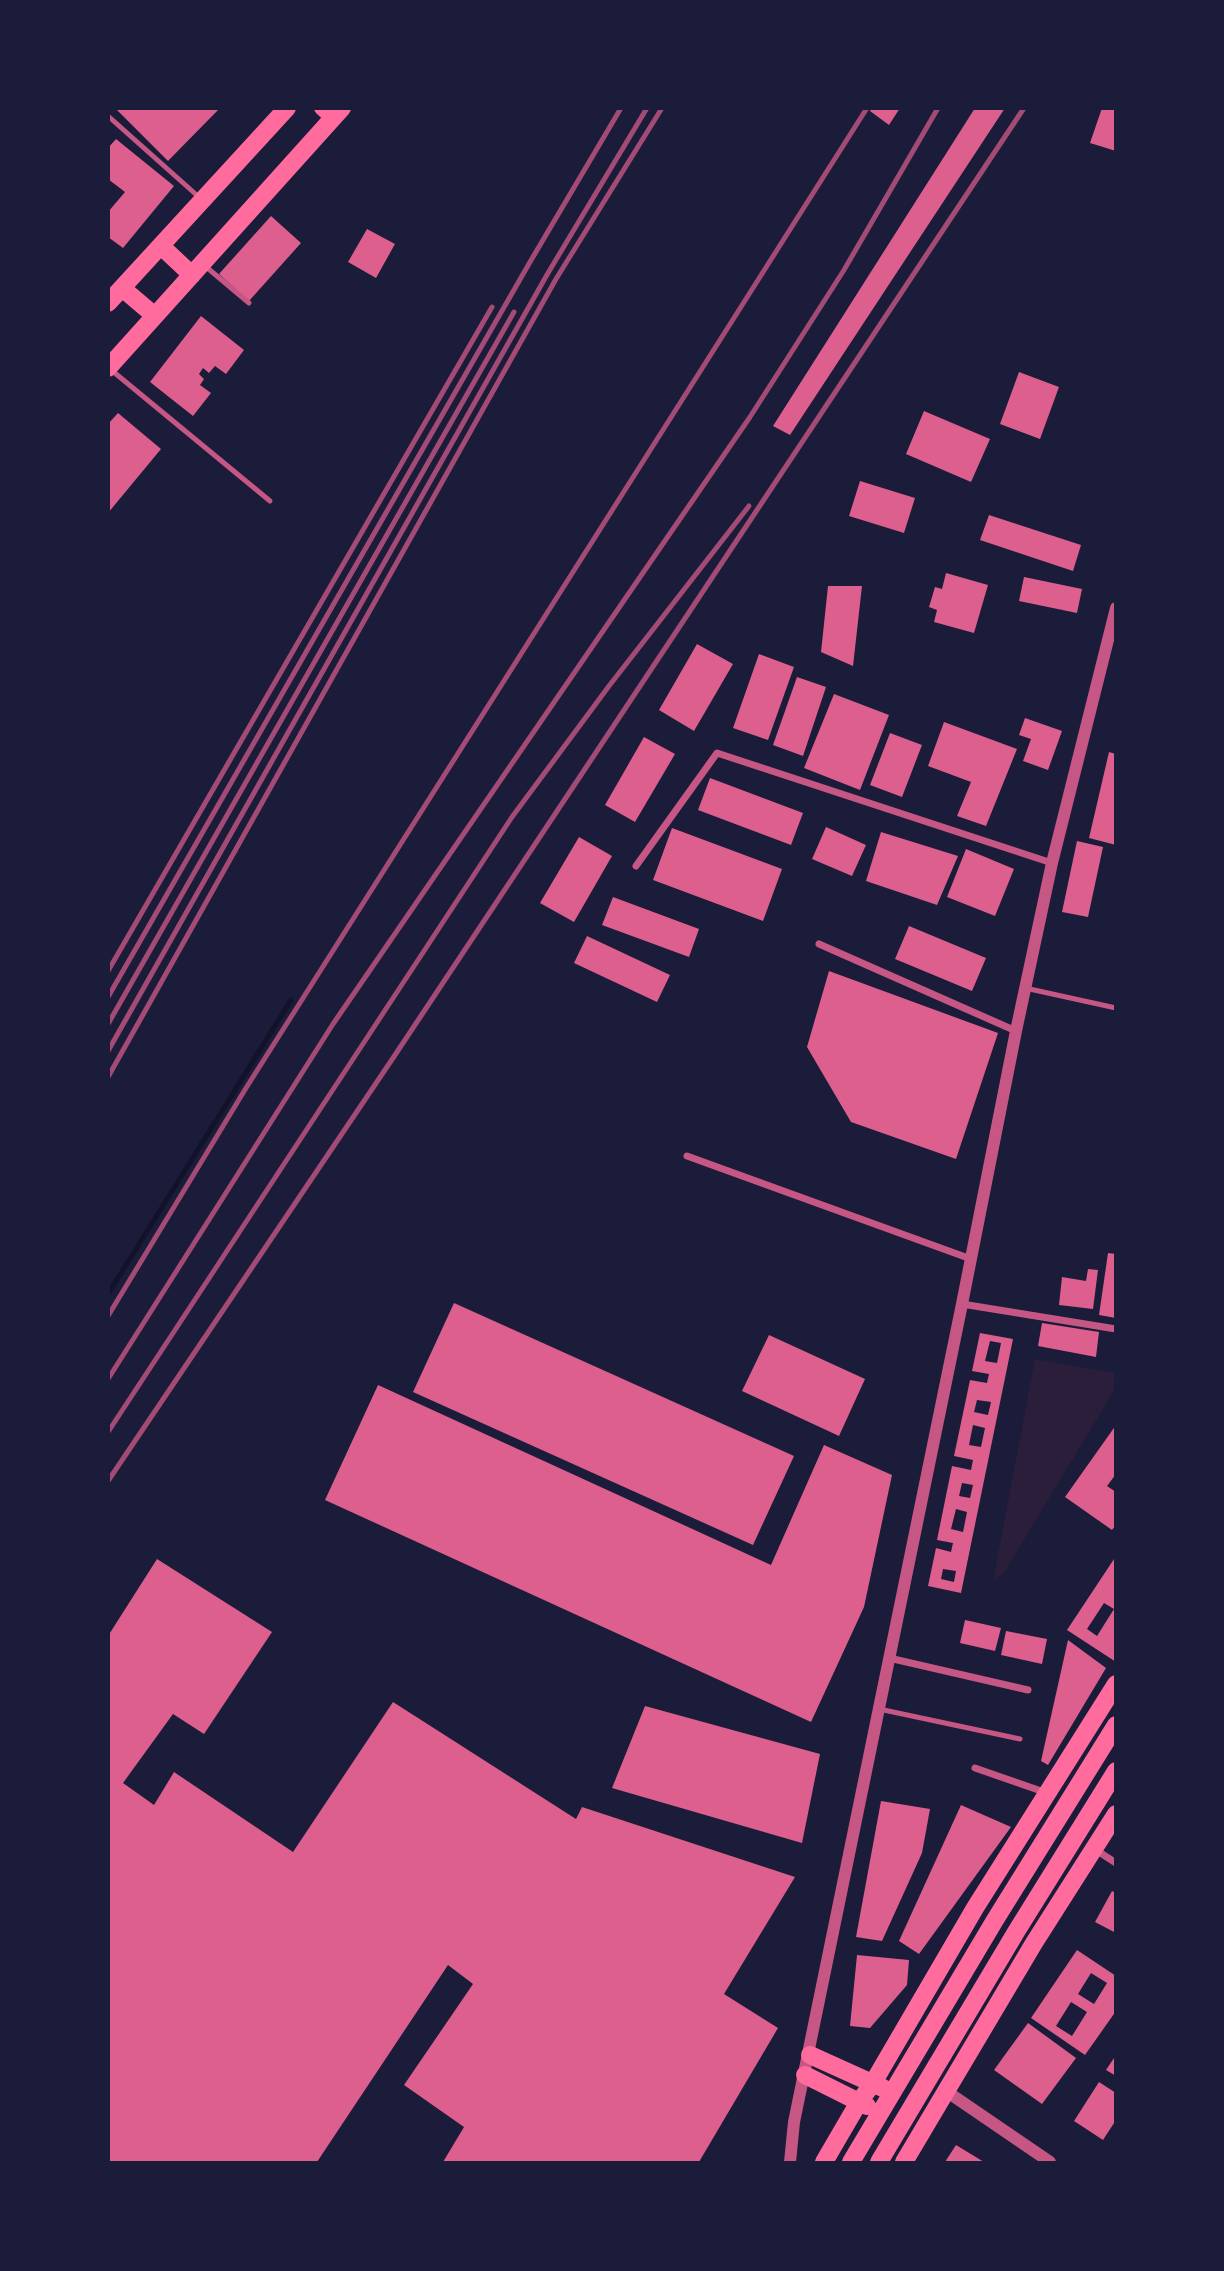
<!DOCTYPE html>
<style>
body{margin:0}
#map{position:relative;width:1224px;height:2271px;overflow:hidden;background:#1b1b3a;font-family:"Archivo Narrow",sans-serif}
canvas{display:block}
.frame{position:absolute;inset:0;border:110px solid #1b1b3a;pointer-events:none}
</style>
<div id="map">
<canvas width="1224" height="2271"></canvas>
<div class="frame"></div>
</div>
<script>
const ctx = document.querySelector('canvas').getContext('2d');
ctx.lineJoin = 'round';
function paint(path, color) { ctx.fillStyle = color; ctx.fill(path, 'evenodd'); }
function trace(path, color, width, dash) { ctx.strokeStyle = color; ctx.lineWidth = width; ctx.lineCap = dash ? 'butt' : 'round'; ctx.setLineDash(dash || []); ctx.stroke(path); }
const green = new Path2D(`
 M1035,1359L1115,1373V1389L1004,1573L993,1581Z`);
const stream = new Path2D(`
 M108,1294L291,1000`);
const building = new Path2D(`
 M115,108H220L168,161Z
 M871,108H900L889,125L870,111Z
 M975,108H1005L790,435L773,426Z
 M1102,108H1116V151L1090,143Z
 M116,139L174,186L123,248L108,237V212L125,192L108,179V148Z
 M271,216L301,243L249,301L219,274Z
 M367,229L395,244L376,278L348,262Z
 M201,316L244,350L226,374L215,366L209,373L203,368L199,374L204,379L200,385L211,393L193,416L150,382Z
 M1019,372L1059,387L1040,439L1000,424Z
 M924,411L990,439L971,482L906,454Z
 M118,413L161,449L108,513V424Z
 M860,481L915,498L904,533L849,516Z
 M989,515L1081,545L1073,571L980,540Z
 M946,573L988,585L974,633L934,622L937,610L929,607L935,587L942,589Z
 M1024,577L1082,589L1077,613L1019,601Z
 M828,586H862L853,666L821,652Z
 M697,644L733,664L694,731L659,710Z
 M759,654L794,667L768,740L733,728Z
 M797,677L826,687L803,756L773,745Z
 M834,694L889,715L860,790L804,768Z
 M1025,718L1062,731L1048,770L1023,761L1031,739L1019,735Z
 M944,722L1017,749L986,826L957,816L971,782L928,766Z
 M890,733L922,745L902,797L870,785Z
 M644,737L675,754L635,822L605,805Z
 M1109,752L1116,754V845L1089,838Z
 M710,778L803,813L791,845L698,810Z
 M826,827L866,845L852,876L812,859Z
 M672,828L782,869L763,921L653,880Z
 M881,832L958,856L937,905L866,881Z
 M579,837L612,856L574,922L540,903Z
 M1077,841L1103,847L1088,917L1062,912Z
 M966,849L1014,869L995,916L947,897Z
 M613,897L699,929L689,957L602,925Z
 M909,926L986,958L972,991L895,959Z
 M587,936L670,975L657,1002L574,963Z
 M829,971L998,1033L956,1159L851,1122L807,1047Z
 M1108,1253L1116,1254V1318L1099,1315Z
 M1088,1269L1098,1270L1093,1309L1059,1305L1062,1277L1086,1281Z
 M454,1303L794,1456L753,1545L413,1392Z
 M1042,1323L1099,1332L1096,1357L1038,1346Z
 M980,1333L1013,1339L961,1593L928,1586L936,1548L951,1552L953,1543L937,1540L952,1466L971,1470L973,1460L954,1456L970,1380L987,1383L989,1374L972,1371ZM990,1341L1001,1343L997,1363L985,1361ZM977,1400L991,1402L988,1415L974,1412ZM973,1425L985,1428L981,1447L969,1445ZM962,1483L973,1485L970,1498L959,1496ZM956,1509L967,1512L963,1532L951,1529ZM943,1569L956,1571L954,1582L941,1579Z
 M769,1335L865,1379L839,1436L742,1391Z
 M378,1385L771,1565L824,1445L892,1475L864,1607L811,1722L325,1500Z
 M1116,1425V1474L1107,1486L1116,1492V1525L1112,1530L1065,1497Z
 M1116,1556V1586L1114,1589L1116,1590V1662L1067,1630ZM1104,1603L1114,1609L1097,1636L1087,1629Z
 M157,1559L272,1632L204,1734L173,1714L123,1783L154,1805L174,1772L293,1852L393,1702L576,1819L582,1807L795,1877L724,1994L778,2028L699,2162H443L464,2127L404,2085L473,1984L448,1965L317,2162H108V1636Z
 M965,1620L1001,1628L995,1651L960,1643Z
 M1006,1631L1047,1639L1042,1664L1001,1655Z
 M1068,1640L1106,1668L1048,1765L1041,1761Z
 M645,1706L820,1754L802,1843L612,1788Z
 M881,1801L930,1809L922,1853L882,1941L856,1937Z
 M961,1805L1011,1827L919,1954L899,1941Z
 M1112,1891L1116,1893V1933L1095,1922Z
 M1077,1950L1116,1976V2011L1085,2055L1031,2018ZM1091,1973L1107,1983L1094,2004L1078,1994ZM1071,2002L1087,2012L1072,2036L1056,2026Z
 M857,1955L909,1960L907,1985L870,2028L850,2026Z
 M1028,2023L1076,2058L1042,2104L994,2070Z
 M1116,2055V2076L1106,2070Z
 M1099,2082L1116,2093V2120L1103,2140L1074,2121Z
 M956,2145L984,2162H945Z`);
const service = new Path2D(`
 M108,116L200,198
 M205,266L249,303
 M110,369L270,501
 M1025,988L1116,1008
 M879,1709L1020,1739`);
const minor = new Path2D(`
 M636,866L717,753L1052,863
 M819,944L1016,1031
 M687,1156L971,1259
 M962,1304L1116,1329
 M889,1658L1028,1690
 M975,1768L1047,1793
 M1096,1850L1116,1863`);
const tertiary = new Path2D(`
 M946,2091L1050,2162
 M790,2162L794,2122L962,1304L1016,1031L1052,863L1116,608`);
const secondary = new Path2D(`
 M321,108L333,119`);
const primary = new Path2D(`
 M161,246L192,275
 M122,288L155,316
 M108,303L287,108
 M108,368L342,108`);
const trunk = new Path2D(`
 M810,2055L883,2088
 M805,2075L867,2106
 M824,2162L859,2102L873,2083L975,1908L1116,1684
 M851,2162L995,1920L1116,1725
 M879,2162L1016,1932L1116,1771
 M904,2162L1034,1943L1116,1814`);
const rail = new Path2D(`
 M108,971L492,307
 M108,997L530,262L621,108
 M108,1024L514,312
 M108,1051L548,273L647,108
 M108,1077L556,279L662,108
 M108,1316L246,1088L867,108
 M108,1379L333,1024L750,417L844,270L938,108
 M108,1432L512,817L609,686L749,506
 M108,1481L393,1058L1024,108`);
paint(green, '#2a1e3b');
trace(stream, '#12122b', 5);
paint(building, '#dd5f8e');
trace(service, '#c65784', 5);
trace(minor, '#c65784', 7);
trace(tertiary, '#c65784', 12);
trace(secondary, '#ff6b9d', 14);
trace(primary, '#ff6b9d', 18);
trace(trunk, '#ff6b9d', 18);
trace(rail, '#a44b75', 5);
</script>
